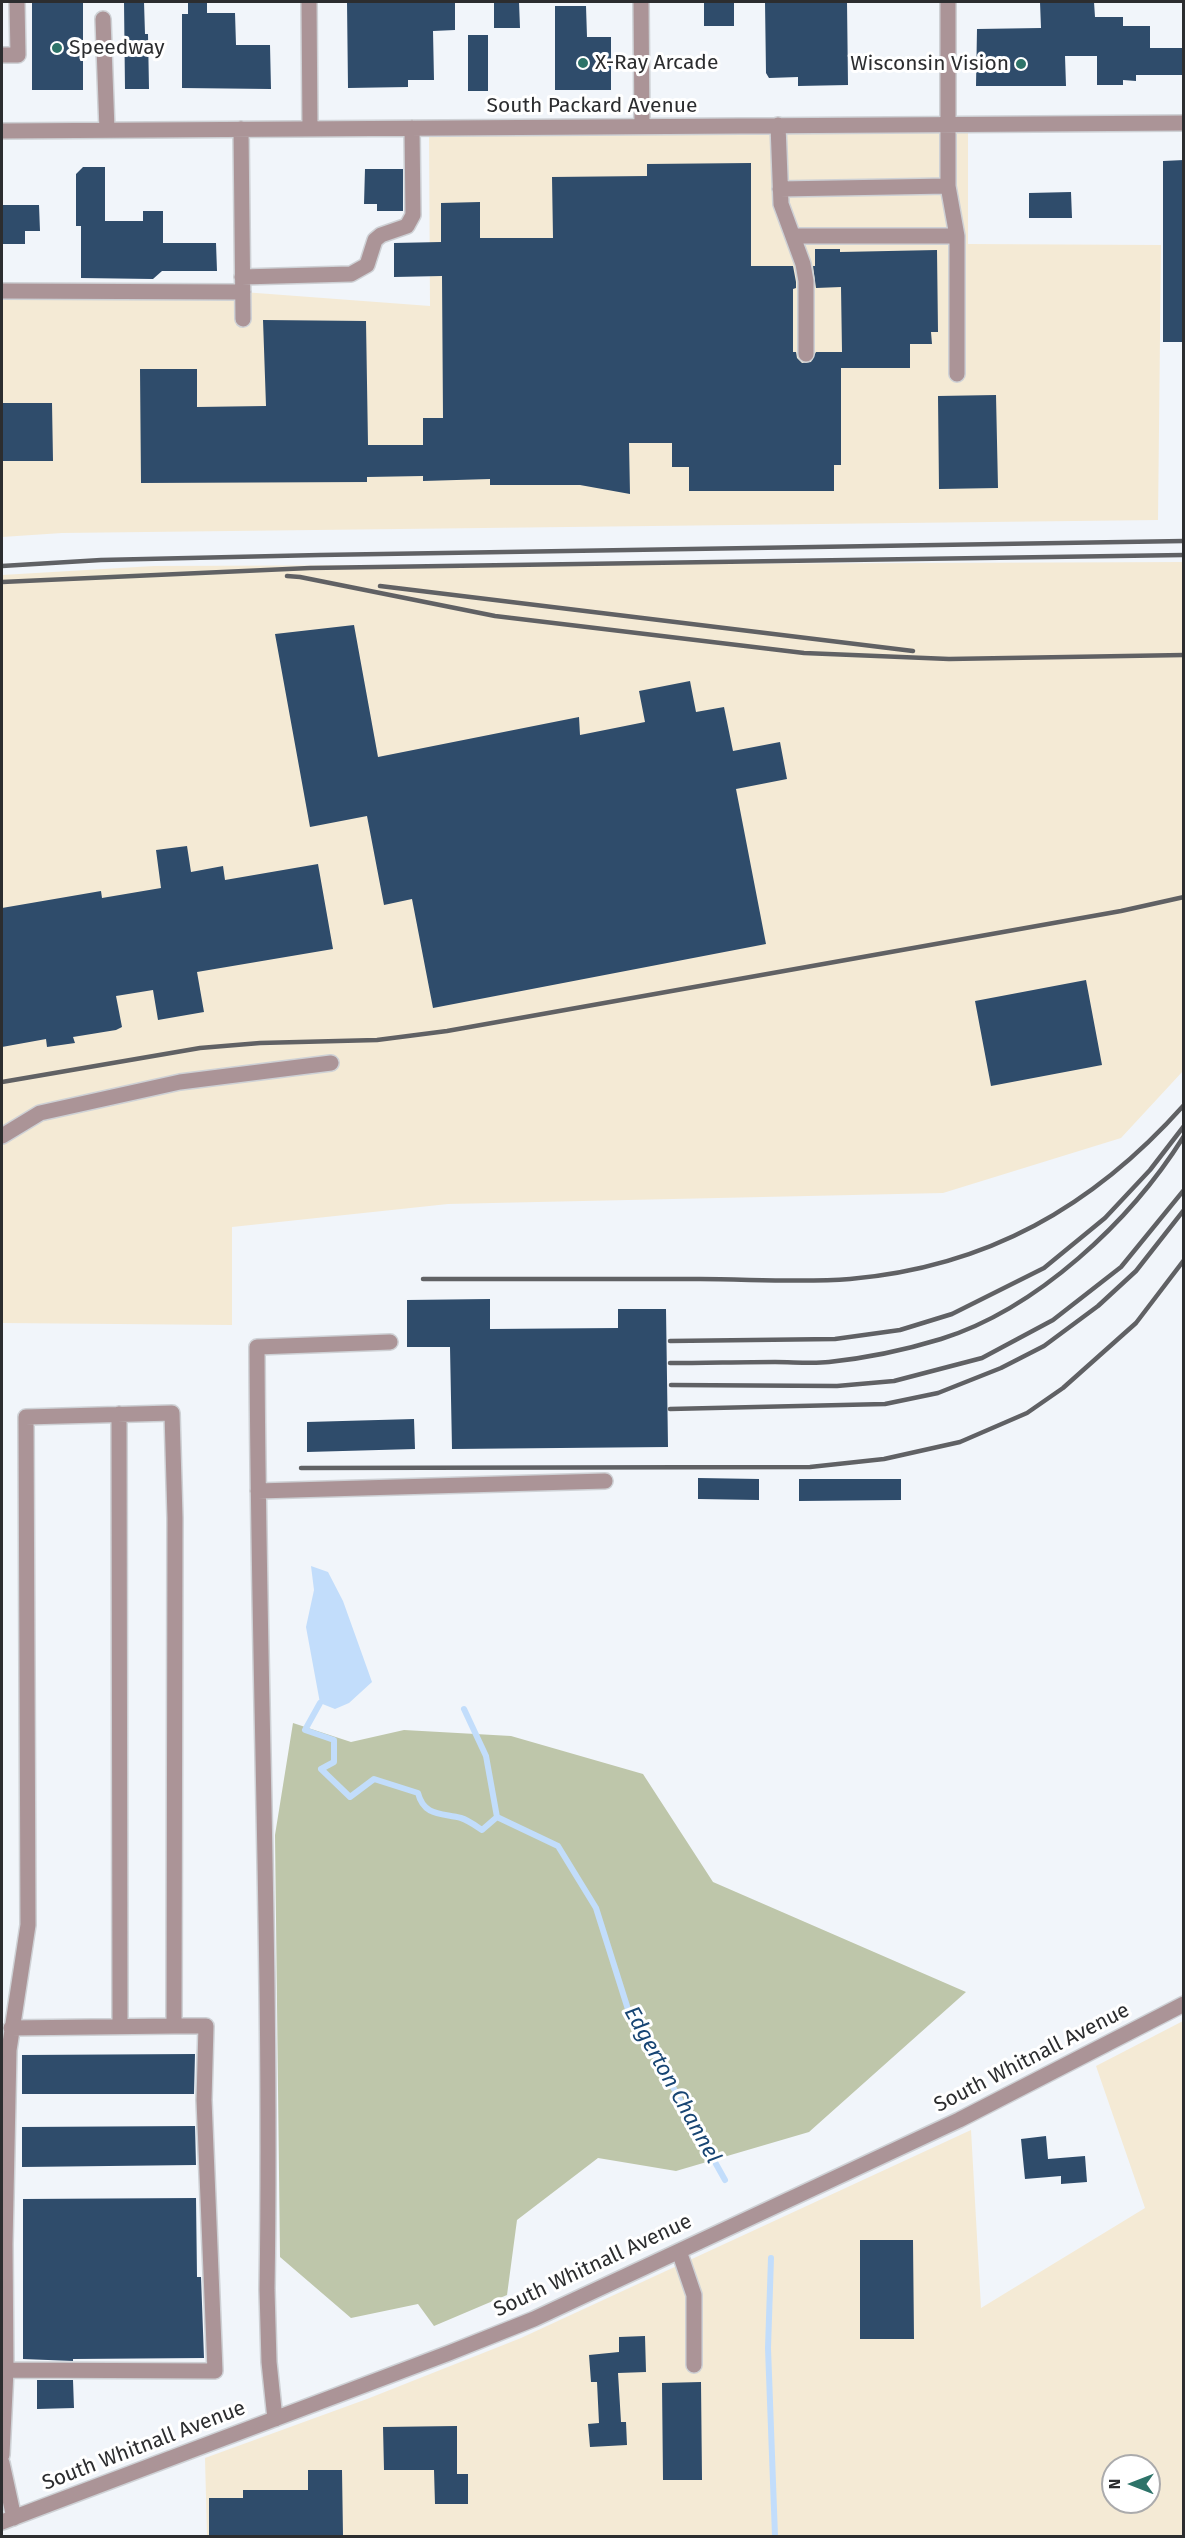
<!DOCTYPE html>
<style>
body{margin:0}
#map{position:relative;width:1185px;height:2538px;overflow:hidden;background:#f1f5fa;font-family:"Fira Sans",sans-serif}
canvas{display:block}
.frame{position:absolute;inset:0;border:3px solid #2c2d2f;pointer-events:none}
.north{position:absolute;left:1101px;top:2454px;width:60px;height:60px;box-sizing:border-box;background:#fff;border:2px solid #ababac;border-radius:50%;rotate:270deg;font-size:16px;font-weight:700;line-height:24px;text-align:center;color:#2c2d2f}
.north::after{content:'';display:block;margin:auto;width:21px;height:27px;background:#2d7369;clip-path:polygon(50% 0,100% 100%,50% 72%,0 100%)}
</style>
<div id="map">
<canvas width="1185" height="2538"></canvas>
<div class="frame"></div>
<div class="north">N</div>
</div>
<script>
const ctx = document.querySelector('canvas').getContext('2d');
ctx.lineJoin = 'round';
function paint(path, color) { ctx.fillStyle = color; ctx.fill(path, 'evenodd'); }
function trace(path, color, width, dash) { ctx.strokeStyle = color; ctx.lineWidth = width; ctx.lineCap = dash ? 'butt' : 'round'; ctx.setLineDash(dash || []); ctx.stroke(path); }
function drawText(font, color, halo, rows, align = 'center') {
  ctx.font = font + ' "Fira Sans",sans-serif'; ctx.lineWidth = 6; ctx.setLineDash([]); ctx.textBaseline = 'middle'; ctx.strokeStyle = halo; ctx.fillStyle = color; for (const [text, x, y, turn = 0] of rows) {
    ctx.save(); ctx.translate(x, y); ctx.rotate((+turn || 0) * Math.PI / 180); ctx.textAlign = isNaN(turn) ? turn : align; if (halo) ctx.strokeText(text, 0, 0); ctx.fillText(text, 0, 0); ctx.restore();
  }
}
const industrial = new Path2D(`
 M968,124V244L1161,245L1158,520L62,533L2,537V291L243,292L430,306L429,128Z
 M1183,562V1071L1121,1138L943,1193L448,1204L232,1227V1325L2,1323V575L154,566Z
 M1183,2021V2536H207L205,2458L367,2399L521,2338L971,2130L981,2308L1145,2208L1096,2066ZM1113,2466H1149V2502H1113Z`);
const green = new Path2D(`
 M293,1723L351,1742L404,1730L511,1736L643,1774L713,1882L966,1992L809,2132L676,2171L598,2158L517,2220L507,2295L434,2326L418,2304L351,2318L280,2257L275,1835Z`);
const water = new Path2D(`
 M311,1566L328,1572L343,1601L372,1682L349,1703L335,1709L320,1703L306,1627L314,1590Z`);
const stream = new Path2D(`
 M320,1703L305,1730L334,1740V1762L321,1769L350,1797L374,1779L418,1793C424,1817 443,1813 461,1818C468,1820 476,1826 482,1830L497,1817
 M464,1709L486,1756L497,1817
 M497,1817L558,1846L596,1908L632,2022L655,2055L725,2180
 M771,2258L768,2348L775,2536`);
const building = new Path2D(`
 M32,2H83V90H32Z
 M124,2H144L145,34H148L149,89H125Z
 M188,2H207V13H235L236,45H270L271,89L182,88V14H188Z
 M347,2H455V30L433,31L434,80H408V87L348,88Z
 M494,2H519L520,28H494Z
 M704,2H734V26H704Z
 M765,2H847L848,85L798,86V77L769,78L766,73Z
 M1040,2H1094L1095,17H1123V26H1150V48H1184V75H1136V81L1123,80V85H1097V56H1065L1066,86H976L977,29L1041,28Z
 M555,6H586L587,37H611V90H555Z
 M468,35H488V91H468Z
 M1184,160V342H1163V161Z
 M751,163V266H793L796,282V288L793,289V352H796L797,358L802,363L811,362L816,352H842L841,287L816,288L813,266H815V249H840V252L937,250L938,332H931L932,344H910V368H841V465H834V491H689V467H672V443H629L630,494L580,485H490V479L423,481V476L367,477V482L141,483L140,369H197V407L266,406L263,320L366,321L368,445H423V418H443L442,276L394,277V243L441,242V203L480,202V238H553L552,177L647,176V164Z
 M83,167H105V221H143V211H163V243H216L217,271H162L153,279L81,278V226H76V174Z
 M365,169H403V211H377V204H364Z
 M1071,192L1072,218H1029V193Z
 M2,205H39L40,231H25V244H2Z
 M996,395L998,488L939,489L938,396Z
 M2,403H52L53,461H2Z
 M354,625L378,757L579,717L580,735L645,722L639,691L690,681L696,712L724,707L733,751L780,742L787,779L736,789L766,944L433,1008L412,899L384,905L367,816L310,827L275,634Z
 M187,846L191,872L223,866L225,880L318,864L333,949L197,972L204,1012L158,1020L153,990L116,996L122,1027L116,1030L73,1037L75,1043L47,1047L46,1039L2,1047V908L101,891L102,898L161,888L156,850Z
 M1086,980L1102,1065L991,1086L975,1001Z
 M490,1299V1329L618,1328V1309H666L668,1447L452,1449L450,1347H407V1300Z
 M414,1419L415,1449L307,1452V1422Z
 M698,1478L759,1479V1500L698,1499Z
 M799,1479H901V1500L799,1501Z
 M195,2054L194,2094H22V2055Z
 M195,2126L196,2165L22,2167V2127Z
 M1046,2136L1048,2159L1085,2156L1087,2182L1061,2184V2176L1025,2179L1021,2139Z
 M196,2198L197,2277H201L204,2358L73,2359V2361L23,2359V2199Z
 M860,2240H913L914,2339H860Z
 M645,2336L646,2372L618,2373L621,2422H626L627,2445L590,2447L588,2424L599,2423L597,2382H591L589,2355L619,2352V2337Z
 M37,2380H73L74,2408L37,2409Z
 M701,2382L702,2480H663L662,2383Z
 M457,2426V2474H468V2504H435L434,2470H384L383,2427Z
 M308,2470H342L343,2536H209V2498H243V2490H308Z`);
const minor = new Path2D(`
 M309,2L310,129
 M641,2L642,126
 M948,2V186L957,236V374
 M103,19L107,130
 M2,55H18L17,2
 M778,125L781,204L803,264L806,281V354
 M241,129L243,319
 M2,131L1184,123
 M780,189L948,186
 M793,236H957
 M242,277L351,274L367,265L375,240L381,235L407,226L413,215L412,128
 M2,291L243,292
 M2,1136L40,1113L180,1082L331,1063
 M119,1414L120,2026
 M258,1491L605,1481
 M11,2028L174,2026
 M679,2251L694,2295V2365
 M275,2419L269,2362L267,2290C272,1976 258,1661 257,1347L390,1342
 M2,2455L6,2370L5,2244L9,2050L28,1925L26,1417L172,1413L175,1518L174,2026H206L204,2100L215,2371L6,2370
 M2,2463L14,2518
 M2,2522L449,2353L534,2319L959,2120L1184,2004`);
const rail = new Path2D(`
 M2,566L101,560L320,555L1184,541
 M287,576L300,577L495,616L804,653L949,659L1184,655
 M2,582L310,568L1184,555
 M380,586L913,651
 M2,1082L200,1048L260,1043L377,1040L447,1031L1121,911L1184,897
 M423,1279C515,1279 607,1279 700,1279C749,1279 801,1283 850,1279C987,1267 1093,1207 1184,1105
 M670,1341L835,1339L900,1330L952,1314L1044,1268L1105,1218L1150,1170L1184,1126
 M670,1363C705,1363 740,1362 775,1362C793,1362 812,1364 829,1362C867,1358 905,1350 941,1339C1037,1309 1131,1221 1184,1136
 M671,1385L837,1386L894,1381L982,1358L1053,1320L1121,1267L1184,1190
 M670,1409L885,1404L938,1393L1001,1368L1044,1346L1098,1306L1136,1271L1184,1210
 M301,1468L810,1467L884,1459L960,1442L1027,1413L1063,1388L1136,1323L1184,1260`);
const markers = [
 [57,48,6,"#2d7369"],
 [583,63,6,"#2d7369"],
 [1021,64,6,"#2d7369"]
];
const poiNames = [
 ["Speedway",69,48],
 ["X-Ray Arcade",595,63],
 ["Wisconsin Vision",1009,64,"right"]
];
const streetNames = [
 ["South Packard Avenue",592,106],
 ["South Whitnall Avenue",1032,2058,-27],
 ["South Whitnall Avenue",593,2266,-25],
 ["South Whitnall Avenue",144,2446,-21]
];
const waterNames = [
 ["Edgerton Channel",672,2085,61]
];
paint(industrial, '#f4ead5');
paint(green, '#bec6aa');
paint(water, '#c2ddfb');
trace(stream, '#c2ddfb', 6);
paint(building, '#2f4c6b');
trace(minor, '#ced1d5', 18);
trace(minor, '#ab9497', 15);
trace(rail, '#606164', 4.5);
for (const [x, y, r, color] of markers) { const dot = new Path2D(); dot.arc(x, y, r, 0, 2 * Math.PI); ctx.fillStyle = color; ctx.fill(dot); trace(dot, '#fff', 2); }
drawText('21px', '#2c2d2f', '#fff', poiNames, 'left');
drawText('21px', '#2c2d2f', '#fff', streetNames);
drawText('italic 22px', '#174573', '#fff', waterNames);
</script>
